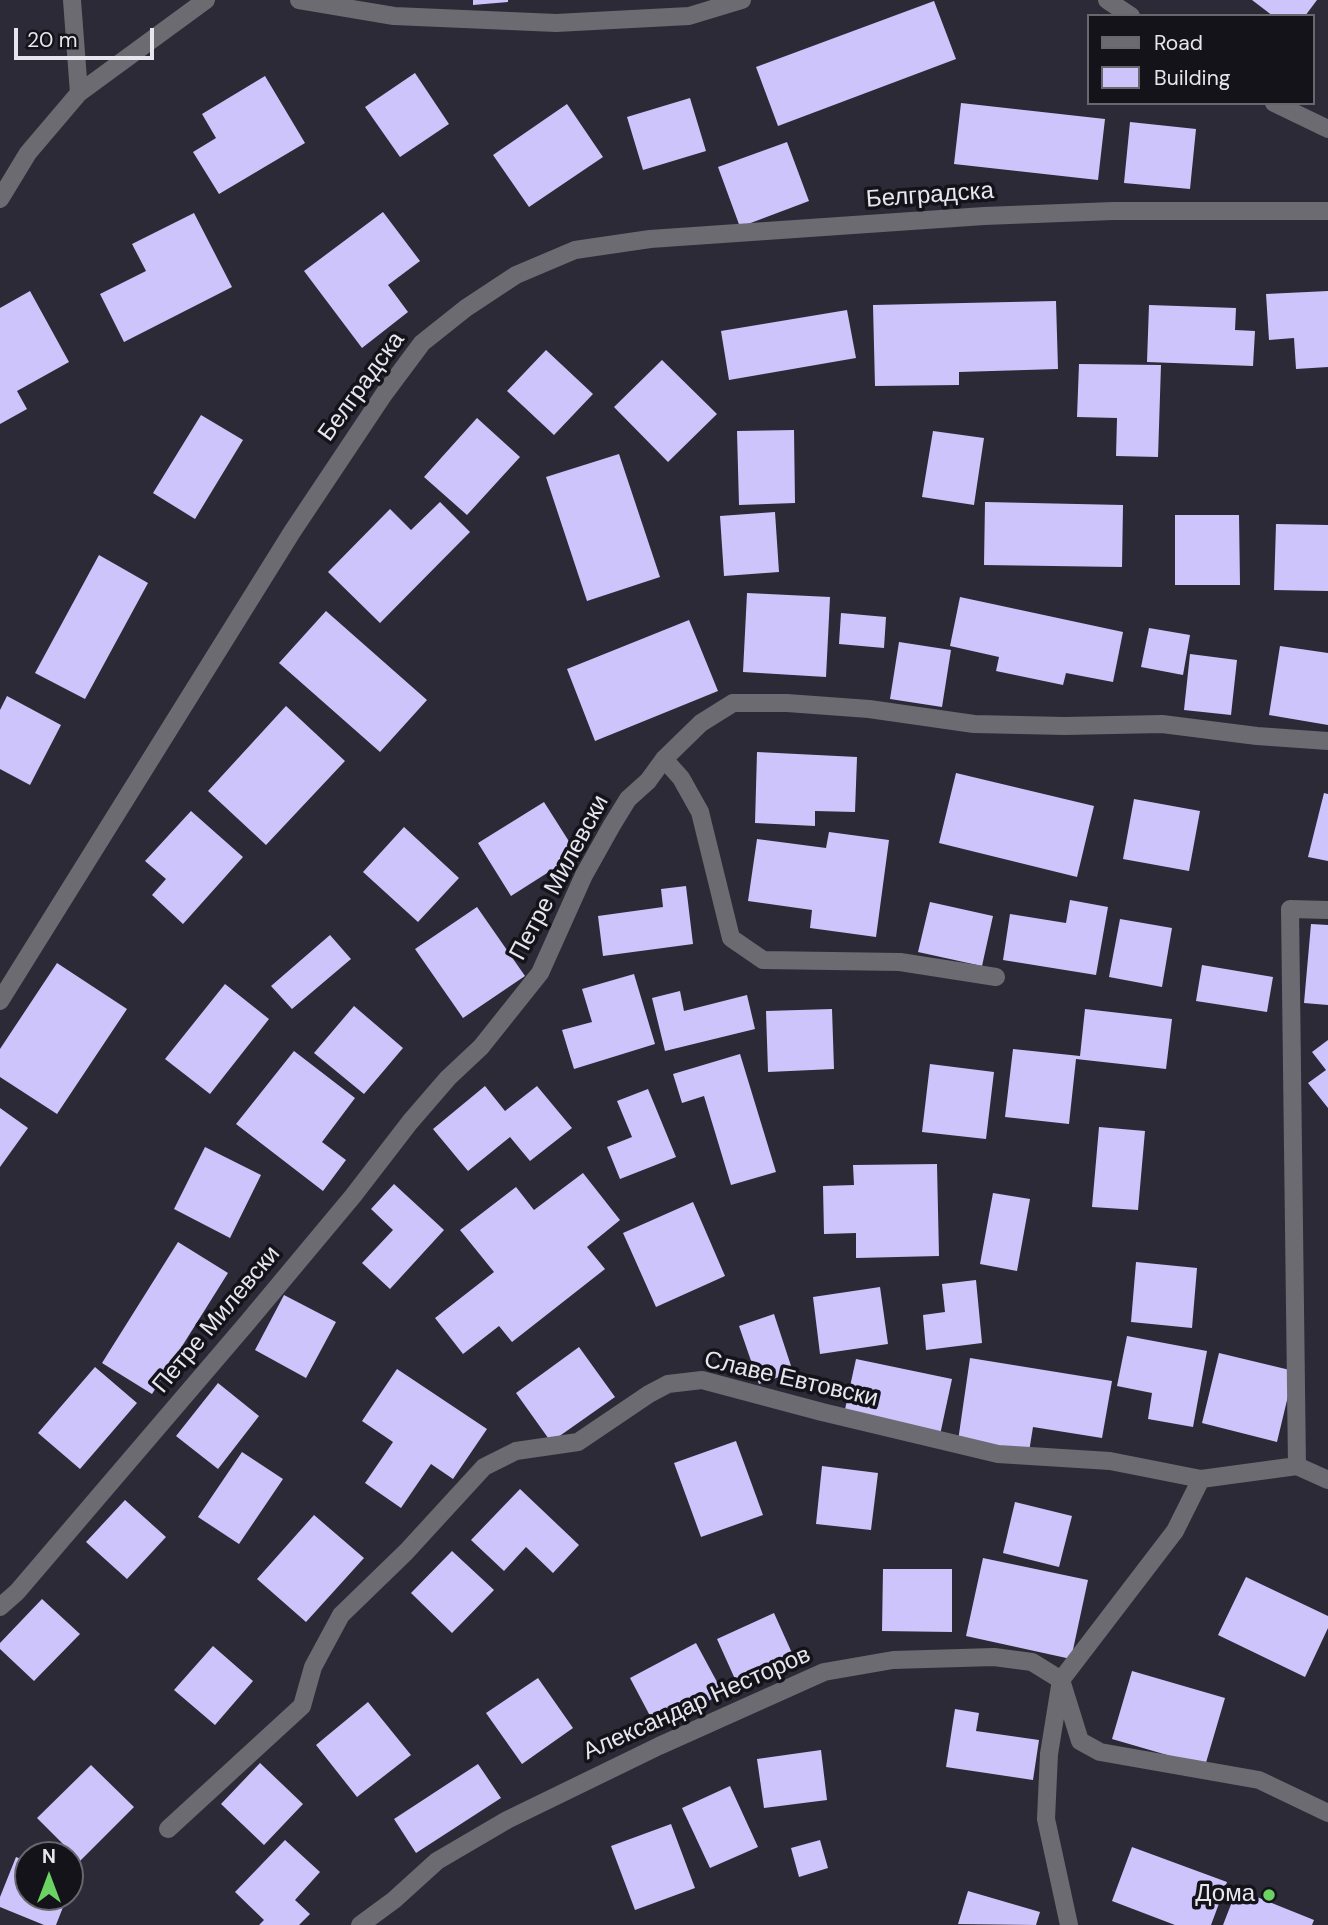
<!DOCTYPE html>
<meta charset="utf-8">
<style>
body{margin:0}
#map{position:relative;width:1328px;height:1925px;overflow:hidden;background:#2c2a37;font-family:"DM Sans",sans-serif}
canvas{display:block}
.legend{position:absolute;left:1087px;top:14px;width:228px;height:91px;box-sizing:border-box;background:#141319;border:2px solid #68676e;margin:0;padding:9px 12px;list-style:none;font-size:21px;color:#e7e5ee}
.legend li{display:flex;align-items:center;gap:14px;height:35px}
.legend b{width:35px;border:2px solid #68676e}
.north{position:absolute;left:14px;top:1841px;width:70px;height:70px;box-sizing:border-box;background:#141319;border:2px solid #68676e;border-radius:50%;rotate:0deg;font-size:19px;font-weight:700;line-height:28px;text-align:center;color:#e7e5ee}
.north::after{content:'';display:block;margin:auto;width:24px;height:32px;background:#6ad363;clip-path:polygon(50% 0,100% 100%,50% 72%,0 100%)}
.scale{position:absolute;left:14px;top:28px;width:140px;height:32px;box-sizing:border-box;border:4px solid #e7e5ee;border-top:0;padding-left:9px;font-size:21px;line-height:24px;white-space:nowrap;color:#e7e5ee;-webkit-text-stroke:5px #141319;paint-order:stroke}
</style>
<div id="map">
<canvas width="1328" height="1925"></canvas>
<ul class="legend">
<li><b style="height:9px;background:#6c6b72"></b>Road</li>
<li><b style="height:19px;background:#cec4fc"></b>Building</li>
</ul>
<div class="north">N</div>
<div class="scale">20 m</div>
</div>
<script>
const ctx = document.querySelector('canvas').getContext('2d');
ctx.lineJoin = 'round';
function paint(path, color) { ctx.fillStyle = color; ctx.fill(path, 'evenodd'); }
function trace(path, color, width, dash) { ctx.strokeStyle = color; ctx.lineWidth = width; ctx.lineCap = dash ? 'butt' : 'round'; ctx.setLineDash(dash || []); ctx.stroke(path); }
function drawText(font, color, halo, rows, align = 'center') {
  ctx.font = font + ' "DM Sans",sans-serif'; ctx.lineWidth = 7; ctx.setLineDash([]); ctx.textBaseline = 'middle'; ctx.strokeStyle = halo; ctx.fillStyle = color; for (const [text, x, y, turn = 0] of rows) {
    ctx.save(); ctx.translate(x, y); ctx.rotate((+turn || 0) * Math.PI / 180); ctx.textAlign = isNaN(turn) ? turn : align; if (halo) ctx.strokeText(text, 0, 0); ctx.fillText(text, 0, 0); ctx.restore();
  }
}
const building = new Path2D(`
 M473,0H508V2L473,5Z
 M1252,0H1317L1305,16H1273Z
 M934,1L956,59L778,126L756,67Z
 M415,73L449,124L400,157L365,107Z
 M265,76L305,143L219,194L193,152L216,138L202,114Z
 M690,98L706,151L643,170L627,117Z
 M961,103L1105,119L1098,180L954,164Z
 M567,104L603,157L529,207L493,155Z
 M1130,122L1196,129L1190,189L1124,183Z
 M787,142L809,201L740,227L718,167Z
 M383,212L420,261L388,285L408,312L362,348L304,271Z
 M194,213L232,287L124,342L100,294L146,271L132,244Z
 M30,291L69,362L17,391L27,409L0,424V308Z
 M1328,291V367L1296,369L1294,338L1269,340L1266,294Z
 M1056,301L1058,369L959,372V385L875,386L873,305Z
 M1149,305L1236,308L1235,330L1255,331L1253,366L1147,362Z
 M847,310L856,358L729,380L721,331Z
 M546,350L593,394L554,435L507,391Z
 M662,360L717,414L668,462L614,407Z
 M1079,364L1161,365L1158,457L1116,456L1117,418L1077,417Z
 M201,415L243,440L195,519L153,493Z
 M477,418L520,457L467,515L424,477Z
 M794,430L795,503L739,505L737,431Z
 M933,431L984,438L974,505L922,497Z
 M619,454L660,577L587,601L546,477Z
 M440,502L470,532L380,623L328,572L390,509L411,530Z
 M985,502L1123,505L1122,567L984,565Z
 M775,512L779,572L724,576L720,516Z
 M1175,515H1239L1240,585H1175Z
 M1276,524L1328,525V591L1274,590Z
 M99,555L148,583L85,699L35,673Z
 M747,593L830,597L826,677L743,672Z
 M960,597L1123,632L1113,682L1066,673L1063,685L996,671L999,657L950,646Z
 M326,611L427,700L380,752L279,663Z
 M841,613L886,617L884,648L839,644Z
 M689,620L718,691L595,741L567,669Z
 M1149,628L1190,635L1183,675L1141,667Z
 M899,642L951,650L942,707L890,699Z
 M1280,646L1328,653V725L1269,715Z
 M1190,654L1237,660L1231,715L1184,710Z
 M7,696L61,725L30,785L0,769V710Z
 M286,706L345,761L266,845L208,791Z
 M757,752L857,757L855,812L815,811V826L755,823Z
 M956,773L1094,806L1077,877L939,843Z
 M1324,793L1328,794V861L1308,857Z
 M1134,799L1200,811L1189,871L1123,859Z
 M544,802L577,854L511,896L478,843Z
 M191,811L243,857L183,924L152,895L166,879L145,861Z
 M404,827L459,878L418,922L363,872Z
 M829,832L889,840L876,937L810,928L812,910L748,901L757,839L826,848Z
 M686,886L693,944L603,956L598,916L663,907L661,889Z
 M1070,900L1108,907L1096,975L1003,960L1010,914L1066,923Z
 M930,902L993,916L982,966L918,952Z
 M477,907L525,976L463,1018L415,949Z
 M1120,919L1172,928L1162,987L1109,977Z
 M1311,924L1328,925V1005L1304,1003Z
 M330,935L351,959L292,1009L271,986Z
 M57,963L127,1009L57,1114L0,1077V1049Z
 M1202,965L1273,977L1267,1012L1196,1001Z
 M634,974L655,1044L574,1069L562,1030L592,1022L582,989Z
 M225,984L269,1019L210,1094L165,1059Z
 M680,991L684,1011L747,995L755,1029L665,1051L652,998Z
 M354,1006L403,1048L364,1094L314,1053Z
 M832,1009L834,1069L768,1072L766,1011Z
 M1085,1009L1172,1019L1166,1069L1076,1059L1069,1124L1005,1117L1013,1049L1080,1056Z
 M1328,1040V1108L1308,1083L1326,1070L1312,1052Z
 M294,1051L355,1098L322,1142L346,1160L323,1191L236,1124Z
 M740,1054L776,1172L731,1185L704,1096L682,1103L673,1074Z
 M930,1064L994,1072L986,1139L922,1132Z
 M485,1086L505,1111L537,1086L572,1128L530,1161L510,1137L468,1171L433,1129Z
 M648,1089L676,1157L620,1179L607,1147L632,1137L617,1101Z
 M0,1108L28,1128L0,1167Z
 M1099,1127L1145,1131L1138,1210L1092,1207Z
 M205,1147L261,1175L230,1238L174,1209Z
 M937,1164L939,1256L856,1258V1233L824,1234L823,1186L854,1185L853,1165Z
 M583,1173L620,1220L587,1247L605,1269L512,1342L499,1326L463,1354L435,1318L494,1272L460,1230L516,1187L534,1210Z
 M394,1184L444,1230L390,1289L362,1263L393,1230L371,1209Z
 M993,1193L1030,1199L1017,1271L980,1264Z
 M693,1202L725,1276L656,1307L623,1233Z
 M178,1242L228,1273L152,1394L102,1363Z
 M1136,1262L1197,1268L1192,1328L1131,1322Z
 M976,1280L982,1343L926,1350L923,1315L945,1312L942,1284Z
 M880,1287L888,1344L820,1354L813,1297Z
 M284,1295L336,1322L306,1378L255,1350Z
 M774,1314L793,1372L759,1384L739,1326Z
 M1127,1336L1207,1351L1193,1427L1148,1419L1152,1393L1117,1386Z
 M579,1347L615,1397L551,1442L516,1393Z
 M1219,1353L1294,1371L1277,1442L1202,1423Z
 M970,1358L1112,1381L1102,1438L1033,1427L1029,1452L958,1441Z
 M856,1359L952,1379L940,1435L844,1414Z
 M95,1367L137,1403L80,1469L38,1433Z
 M397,1369L487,1429L453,1479L431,1464L401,1508L365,1483L393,1442L362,1421Z
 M218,1383L259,1416L218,1469L176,1436Z
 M736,1441L763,1515L701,1537L674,1463Z
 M242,1452L283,1479L239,1544L198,1517Z
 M822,1466L878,1473L871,1530L816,1524Z
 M520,1489L579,1545L553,1573L526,1547L504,1571L471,1540Z
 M125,1500L166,1537L127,1579L86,1542Z
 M1015,1502L1072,1516L1059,1567L1003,1553Z
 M314,1515L364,1558L306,1622L257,1579Z
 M452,1551L494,1590L452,1633L411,1593Z
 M983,1558L1088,1580L1071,1659L966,1636Z
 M883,1569H952V1632L882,1631Z
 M1246,1577L1328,1616V1628L1305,1677L1218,1635Z
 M42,1599L80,1634L34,1681L0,1649V1643Z
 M774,1613L796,1662L739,1688L717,1639Z
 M696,1643L723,1693L657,1729L630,1678Z
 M213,1646L253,1681L215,1725L174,1690Z
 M1132,1671L1225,1698L1205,1766L1112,1739Z
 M538,1678L573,1728L522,1764L486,1713Z
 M368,1702L411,1755L357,1797L316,1745Z
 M955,1709L979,1713L976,1731L1039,1740L1033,1780L946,1767Z
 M821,1750L827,1800L764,1808L757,1759Z
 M260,1763L303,1804L264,1845L221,1804Z
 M478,1764L501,1798L416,1853L394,1819Z
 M91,1765L134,1807L80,1861L37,1818Z
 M730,1786L758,1847L710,1868L682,1808Z
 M671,1824L695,1888L635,1910L611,1846Z
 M285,1840L320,1872L295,1900L310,1914L299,1925H259L264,1920L235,1892Z
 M820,1840L828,1868L799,1877L791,1848Z
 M1132,1847L1227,1882L1211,1925H1175L1112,1901Z
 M16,1857L28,1862V1897H67L56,1925H44L0,1907V1897Z
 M1237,1889L1314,1920L1312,1925H1223Z
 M968,1891L1040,1912L1036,1925L958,1924Z`);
const street = new Path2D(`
 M72,0L79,93
 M299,0L394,16L556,23L689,16L742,0
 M1107,0L1131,16
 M1274,103L1328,129
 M0,199L28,153L79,93L206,0
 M664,759L681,778L700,812L731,938L763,960L900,962L996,977
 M0,1001L292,532L384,394L422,343L466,308L516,275L575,250L650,239L984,216L1113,211H1328
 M1297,1466L1290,909L1328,910
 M1297,1466L1328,1480
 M0,1607L17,1592L247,1323L353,1196L410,1122L448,1078L481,1047L540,973L584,875L612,825L628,799L648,781L664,759L701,723L733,703H787L869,709L974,724L1065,726L1162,724L1257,736L1328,741
 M168,1829L302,1706L313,1667L341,1615L406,1552L484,1467L516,1451L578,1442L649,1394L668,1384L702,1380L822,1412L998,1454L1110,1461L1201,1479L1297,1466
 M360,1925L394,1900L437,1861L507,1820L659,1746L824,1672L893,1660L994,1657L1032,1662L1061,1680L1080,1741L1100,1752L1259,1780L1328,1813
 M1069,1925L1046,1819L1049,1754L1061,1680L1175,1531L1201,1479`);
const markers = [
 [1269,1895,7,"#6ad363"]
];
const streetNames = [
 ["Белградска",930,196,-4],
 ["Белградска",362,387,-54],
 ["Петре Милевски",560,878,-62],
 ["Петре Милевски",217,1320,-50],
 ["Славе Евтовски",791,1380,13],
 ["Александар Несторов",697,1704,-24]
];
const poiNames = [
 ["Дома",1255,1895]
];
paint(building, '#cec4fc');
trace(street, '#6c6b72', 18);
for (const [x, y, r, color] of markers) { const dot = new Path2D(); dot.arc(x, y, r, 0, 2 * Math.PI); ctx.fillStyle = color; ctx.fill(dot); trace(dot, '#141319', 2.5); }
drawText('24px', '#e7e5ee', '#141319', streetNames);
drawText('24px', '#e7e5ee', '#141319', poiNames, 'right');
</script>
